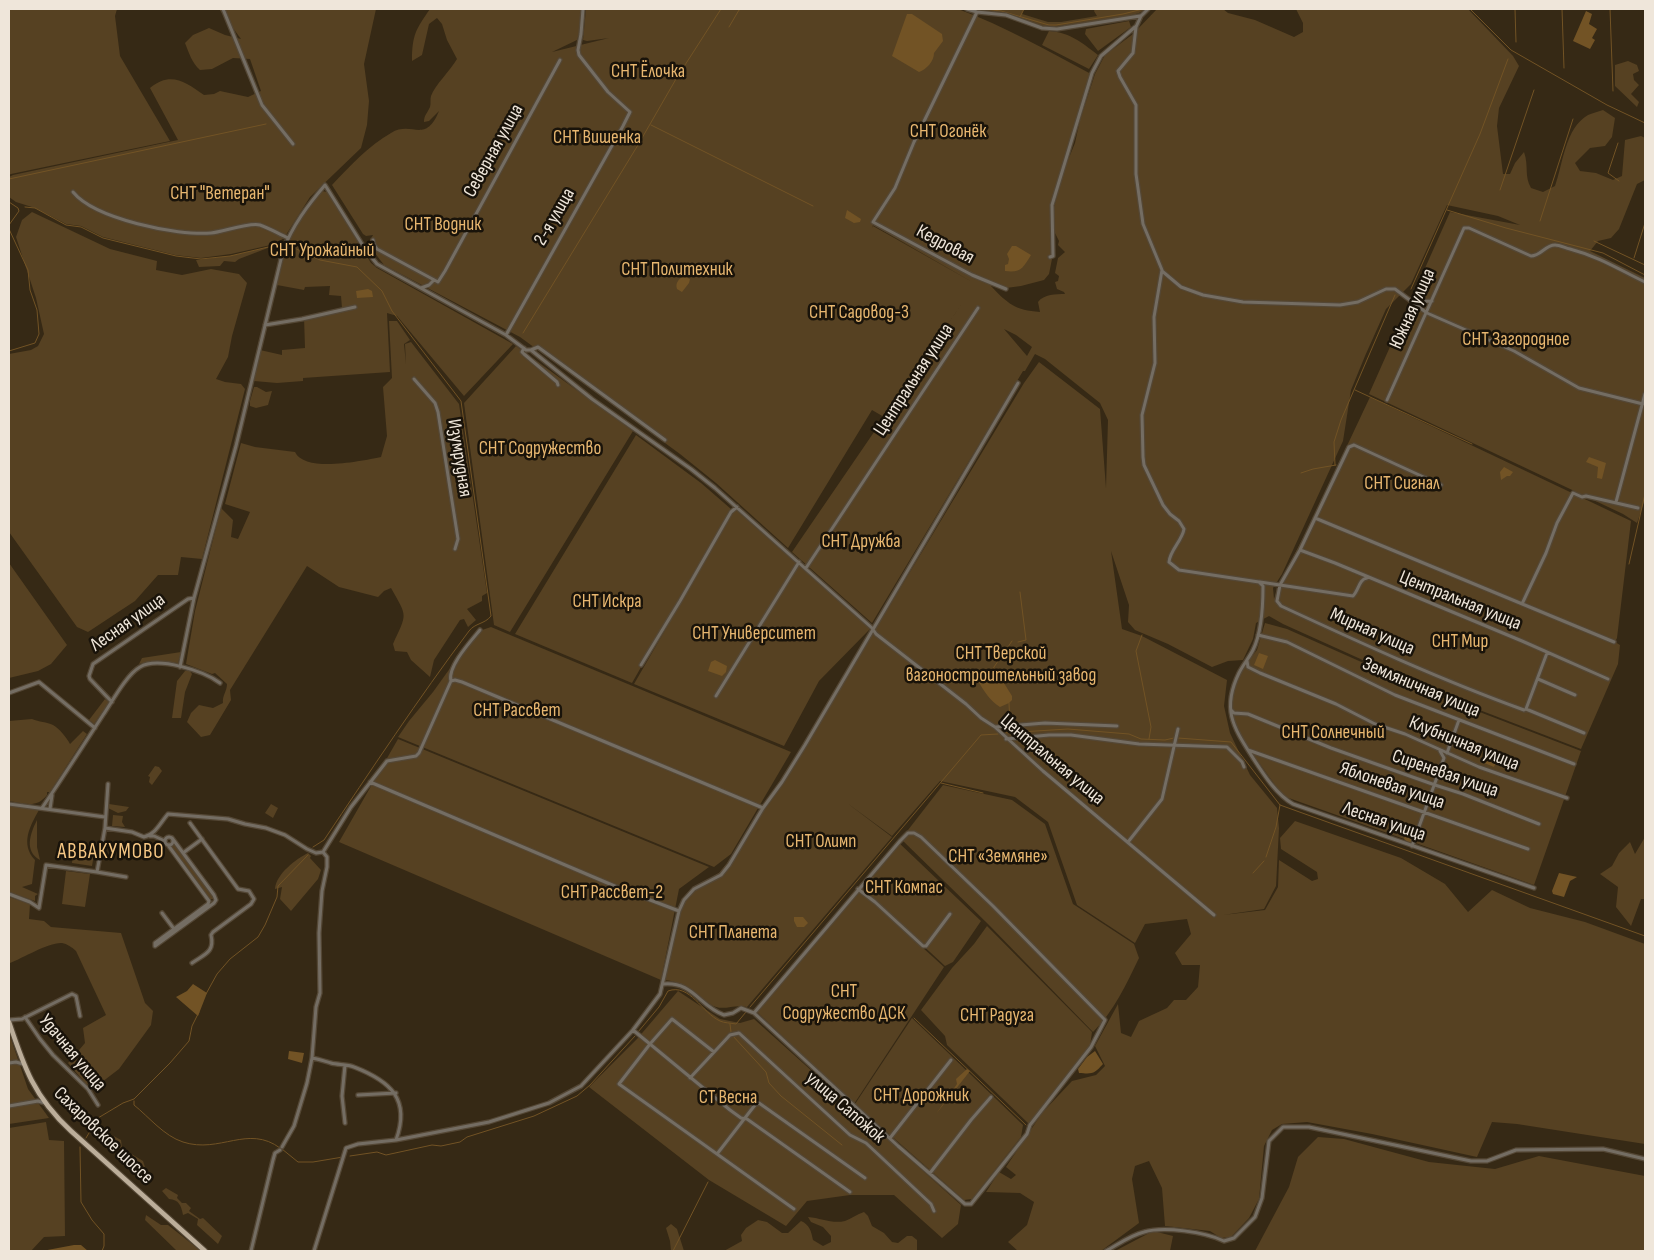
<!DOCTYPE html>
<meta charset="utf-8">
<style>
body{margin:0}
#map{position:relative;width:1654px;height:1260px;overflow:hidden;background:#362915;font-family:"Sofia Sans Condensed",sans-serif}
canvas{display:block}
.frame{position:absolute;inset:0;border:10px solid #efe6da;pointer-events:none}
</style>
<div id="map">
<canvas width="1654" height="1260"></canvas>
<div class="frame"></div>
</div>
<script>
const ctx = document.querySelector('canvas').getContext('2d');
ctx.lineJoin = 'round';
function paint(path, color) { ctx.fillStyle = color; ctx.fill(path, 'evenodd'); }
function trace(path, color, width, dash) { ctx.strokeStyle = color; ctx.lineWidth = width; ctx.lineCap = dash ? 'butt' : 'round'; ctx.setLineDash(dash || []); ctx.stroke(path); }
function drawText(font, color, halo, rows, align = 'center') {
  ctx.font = font + ' "Sofia Sans Condensed",sans-serif'; ctx.lineWidth = 5; ctx.setLineDash([]); ctx.textBaseline = 'middle'; ctx.strokeStyle = halo; ctx.fillStyle = color; for (const [text, x, y, turn = 0] of rows) {
    ctx.save(); ctx.translate(x, y); ctx.rotate((+turn || 0) * Math.PI / 180); ctx.textAlign = isNaN(turn) ? turn : align; if (halo) ctx.strokeText(text, 0, 0); ctx.fillText(text, 0, 0); ctx.restore();
  }
}
const green = new Path2D(`
 M9,9H117L115,16L120,56L170,141L11,174L9,175Z
 M219,9H376L364,64L369,101L367,125L361,148L310,197L284,238L275,244L231,254L201,258L175,255L103,237L81,226L66,224L35,208L16,202L9,197V177L13,175L178,140L150,88C171,71 185,82 204,95L214,94L220,91L248,97L261,91L250,59L233,58L212,69L200,70C192,63 189,53 185,43L193,35L209,28L225,35L241,39Z
 M430,9H581L580,31L577,40L552,52L609,38L587,41L583,40L586,9H958C1004,26 1048,51 1091,74L1051,202L1052,259L1049,274L1044,280L1021,286L1006,288L991,286C1008,304 1015,310 1040,312L1038,302C1044,294 1056,294 1065,294L1064,292L1057,289L1055,282L1058,281L1059,276L1055,273L1058,258L1065,252L1058,245L1059,241L1054,231V207L1064,170L1075,143L1080,120L1095,74L1105,55L1133,34L1157,9H1223L1228,13L1255,20L1294,37L1303,32V23L1296,9H1468L1513,56L1519,66L1499,108L1497,126L1503,174H1510L1515,163L1524,152C1529,166 1524,176 1531,188L1543,192L1555,186C1563,164 1565,128 1588,115C1592,113 1598,112 1603,110L1615,118L1612,137L1605,146L1590,148L1575,163L1580,171L1596,173L1613,180L1622,176L1625,140L1641,136L1645,138V180L1637,184L1619,229L1611,238L1598,241L1590,251L1645,278V499L1637,523L1623,514L1369,394L1450,212L1520,225L1498,216L1447,205L1411,284L1386,309L1365,356L1351,390L1343,441L1282,574L1273,588L1274,599L1279,584L1313,519L1374,544L1313,518L1370,397L1631,521L1617,638L1615,642L1620,645L1618,664L1581,749L1438,694L1283,624L1269,616L1256,623L1253,639L1243,660L1228,661L1212,667L1168,644L1135,630L1128,622L1129,605L1111,551L1122,629L1142,636L1227,680L1224,706L1230,733L1250,775L1277,808L1279,828L1276,886L1264,909L1223,915L1265,910L1278,887L1279,860L1312,881L1318,879L1317,872L1281,849L1280,838L1295,821L1401,858L1445,884L1468,912L1492,890L1530,908L1585,922L1645,944V1144L1517,1124L1492,1122L1477,1157L1372,1134L1307,1122L1282,1124L1272,1130L1264,1146L1259,1199L1249,1218L1231,1237L1221,1238L1210,1231L1165,1226L1162,1188L1149,1161L1135,1166L1132,1179L1139,1223L1101,1251H1018L1008,1242L1027,1225L1034,1202L1020,1193L986,1192L999,1172L1011,1179L1016,1175L1006,1167L1042,1113L1072,1081L1096,1075L1105,1066L1095,1046L1118,1004L1121,1033L1131,1037L1139,1021L1167,1008L1174,1000H1186L1198,987L1200,965H1182L1175,953L1191,934L1187,919L1145,924L1135,943L1077,905L1048,822L1015,797L940,781L892,836L847,803L892,837L747,1007C735,1004 726,1010 716,1007C710,1005 707,1001 702,998C690,987 679,981 663,980L677,913L682,899L693,888L719,873L732,857L761,809L792,763L794,764L1024,383L1039,362L1100,409L1106,488L1108,420L1100,403L1045,359L1035,354L1025,371H1023L872,623L792,552L967,296L884,417L872,410L788,548L716,483L680,454L520,337L384,265L368,244L373,235L366,236L363,234L332,185C350,166 368,146 391,133C412,120 425,145 439,111L429,121L424,122C424,115 427,114 430,107C431,104 430,99 431,96C435,85 450,71 457,59L447,40L442,24L437,18L429,24L422,55L412,61C412,35 416,29 430,9ZM873,225L974,283L873,226L872,228ZM1004,329L1016,335L1032,347L1027,356Z
 M979,9H1024L1022,14L1048,22H1061L1097,16L1094,11L1095,9H1146L1139,13L1128,16L1054,27L1043,26L1005,13L979,10Z
 M1129,21L1131,27L1098,51L1085,34L1086,29Z
 M1049,31C1071,33 1081,42 1098,55L1089,69L1042,45Z
 M1628,61L1637,65L1639,71L1633,74L1634,80L1639,85L1631,94L1639,102L1637,107L1615,86V65Z
 M322,191L327,192L371,263L377,268L513,344L464,396L397,316L387,313L390,372L303,378V381L277,383L254,381L260,350L282,355V350L305,348L304,317L342,308L341,296L329,295L330,286L305,287L304,290L277,285L288,240L308,206Z
 M32,212L110,249L157,261L156,270L182,275L211,269L239,274L247,283L232,336L228,357L216,379L225,382L241,384L245,389L202,559L181,557L178,575H158L135,601L88,632L77,627L9,532V354L31,350L38,346L44,334L36,298L16,237L22,220Z
 M273,246L239,259L235,262L224,261L220,266L199,267L196,260L230,256Z
 M389,321H397L410,340L404,344L406,364L405,344L411,342L459,404L487,593L482,596V601L467,609L476,620L468,627L464,619L460,620L434,660L430,677L411,660L407,652L395,651L393,644C407,613 408,618 391,588L384,591L378,597L339,587L307,566L230,690L231,700L210,735L201,737L187,722L191,713L199,705L213,708L223,703C222,696 227,691 227,684L215,673L212,674L186,664L195,611L221,508L233,520L231,537L238,539L250,512L225,504L241,443L255,447L295,452C305,473 361,461 381,457L387,436L383,387L392,378Z
 M516,346L633,431L510,632L494,625L464,403Z
 M254,387H257L266,392L272,391L268,405L256,408L250,406V401Z
 M636,435L701,483L731,509L632,683L515,634Z
 M735,509L870,629L819,681L784,746L634,684Z
 M9,563L67,645L51,664L38,671L9,678Z
 M1265,623L1287,629L1438,696L1581,751L1534,885L1283,796L1239,735L1230,707L1232,694L1243,668L1257,650Z
 M491,627L791,752L731,854L714,867L398,737L409,721L433,692L476,632Z
 M181,652L178,663L154,661L139,664L142,658Z
 M185,671H190L192,674L185,692L181,718H172L177,681Z
 M105,699L109,702L94,724L89,720Z
 M32,719C39,722 47,722 53,725C59,728 67,738 70,744L83,731L87,734L50,792H47V795C36,809 25,803 9,801V721Z
 M398,739L709,867L679,889L661,980L339,842Z
 M155,766L159,767L162,771L152,785L149,782L150,777L148,776Z
 M943,785L1012,800L1045,824L1073,904L1134,944L1139,958C1126,985 1114,1011 1093,1032L988,924L901,839Z
 M109,804L129,807L126,811L118,813L108,808Z
 M271,804L278,808L273,818L265,813Z
 M9,806L39,810C30,826 20,844 35,860L32,884L22,887L38,894L35,896V901L9,892Z
 M113,815L123,816L122,822L125,827L112,826Z
 M37,820V847L40,860C24,851 30,834 37,820Z
 M1645,837V899H1641L1631,926L1616,907L1618,887L1600,874L1612,866L1619,853L1630,842L1635,854Z
 M897,841L981,921L953,962L945,966L859,886Z
 M174,842L214,898L213,899H209L171,846Z
 M73,852L94,854L92,866L72,863Z
 M308,853L311,856L310,858L321,870L318,879L291,911L280,899L282,887L275,889C276,874 296,859 308,853Z
 M66,871L90,874L85,907L62,904Z
 M857,888L944,967L854,1104L755,1010Z
 M9,897L30,904L29,919L44,921L51,927L121,933L145,1003L153,1011L151,1025L119,1069L102,1082L86,1084L68,1063L85,1043L83,1028L106,1015L76,951C72,947 67,944 62,943C49,942 23,958 10,963L9,959Z
 M987,926L1092,1032L1090,1046L1029,1124L947,1045L945,1036L921,1010L952,968L974,944Z
 M678,991L720,1019L740,1023L754,1019L961,1205L958,1224L942,1238L894,1195H850L807,1201L786,1226L709,1180L589,1087L637,1039Z
 M912,1018L1023,1125L1021,1137L972,1199L964,1200L855,1104Z
 M9,1033L28,1089L49,1118L9,1124Z
 M46,1122L49,1140L64,1141L65,1236L44,1237L31,1251H9V1128Z
 M101,1129L121,1140L122,1148L143,1161L147,1173L137,1172L108,1141L98,1136Z
 M1318,1137L1344,1139L1429,1162L1495,1169L1539,1156L1645,1176V1251H1255L1289,1187L1298,1157Z
 M166,1188L178,1195L177,1198L182,1203H186L191,1208L189,1211L200,1219L203,1218L222,1236L218,1244L197,1225L198,1219L188,1213L183,1215C181,1205 179,1200 169,1199L162,1191Z
 M864,1212L868,1216L872,1226L884,1233L892,1242L898,1243L907,1236H912L917,1240V1251H845L837,1250L833,1251H724L742,1241L741,1235L746,1228L758,1220L767,1222L782,1233H788L801,1221C810,1225 811,1231 813,1240L823,1246L831,1242V1236L823,1227L811,1222L808,1217C821,1218 832,1224 845,1221C851,1219 857,1214 864,1212Z
 M146,1215L161,1225H168L201,1251H177L145,1220Z
 M671,1224L677,1229L684,1251H671L670,1241L666,1228Z
 M1153,1231L1173,1236L1170,1251H1115Z`);
const water = new Path2D(`
 M1586,11L1592,14L1589,24L1597,29L1592,38L1595,40L1590,49L1573,41Z
 M907,14H912L942,34L943,41L934,53C934,61 927,69 919,72L892,56Z
 M847,210L861,219L860,222L854,223L845,218Z
 M1012,246H1016L1031,255C1023,268 1021,273 1005,271V265L1008,264L1009,259L1007,254Z
 M683,276L690,279L689,283L682,292L677,289C675,283 679,279 683,276Z
 M368,289L372,291L373,297L357,298L356,291Z
 M1589,457L1606,463L1602,479L1597,478L1598,467L1586,462Z
 M1504,467L1513,472L1510,476H1507L1501,480L1500,472Z
 M1259,653L1268,656L1263,669L1254,665Z
 M715,660L727,666L726,672L722,676L708,671L711,662Z
 M994,667L1012,696V700L1009,703L1000,707C990,701 984,691 978,681V678Z
 M1486,755L1497,760L1494,767L1482,762Z
 M1408,827H1413L1415,830L1411,842H1407L1404,839Z
 M1559,873L1577,877L1570,881L1564,897L1553,894L1552,891Z
 M794,917H803L808,923L804,927H797L794,921Z
 M193,984L207,993L198,1016L176,997L187,991Z
 M289,1051L304,1053L302,1063L288,1059Z
 M1095,1051L1103,1064C1094,1074 1093,1074 1079,1073L1078,1069L1087,1057Z
 M967,1069L970,1071L936,1114L957,1084L956,1079Z
 M74,1245H81L88,1251H42Z`);
const stream = new Path2D(`
 M985,9L1001,11L1049,25H1056L1123,14L1143,9
 M1470,9L1511,50L1607,105L1645,123
 M1515,9L1516,42
 M1562,9L1564,68
 M1610,9L1613,91
 M1020,17L1024,9
 M729,27L739,10L742,9
 M651,125L813,206
 M1618,143L1608,173L1619,181
 M9,179L266,124
 M1500,190L1534,90
 M9,202L18,208L19,211L9,225
 M25,207L35,208L66,225L81,227L103,238L176,256L201,259L230,256L281,244
 M1447,210L1506,228L1603,253L1645,275
 M1540,221L1573,119
 M9,229L28,270L30,290L37,310L39,334L35,343L9,351
 M1594,241L1645,265
 M290,246L320,260L357,267L382,291L392,311L461,401L491,616C485,624 475,623 469,631C418,699 371,770 324,840L313,847
 M1634,258L1645,223
 M1411,289L1480,134L1508,59
 M523,333L638,145L676,79L721,9
 M1355,390L1472,444
 M1335,465L1334,442L1341,420L1395,295
 M1301,473L1313,469L1336,465
 M1629,564L1645,494
 M1142,635L1136,651L1151,727L1149,739
 M1018,642L1026,640L1020,592
 M994,667L1012,641
 M1009,703L1010,724
 M1004,733L1068,729L1129,734L1141,739L1165,740L1174,738
 M1178,738L1231,742L1280,805L1645,936
 M941,783L983,793
 M1266,857L1276,827L1280,805
 M1253,873L1264,861
 M206,994L217,974L230,959L258,937L265,925L277,897L278,886L308,855
 M750,1007L981,735L998,734
 M914,1018L1026,1125
 M730,1024L731,1032
 M638,1032L659,1007L668,991C690,983 702,1013 720,1021C724,1023 731,1023 736,1024L746,1012
 M732,1035L766,1072L769,1083L781,1096L842,1145
 M134,1101V1105C149,1117 164,1136 183,1142C220,1154 248,1124 280,1148
 M86,1138L98,1118L123,1103L134,1099L170,1063L189,1041L192,1026L199,1012
 M80,1147L81,1202L92,1220L104,1234V1246L102,1251
 M282,1149L298,1162H313L343,1157
 M350,1156L377,1152L386,1155L432,1145L441,1146L460,1142L467,1137L534,1116L577,1096L590,1085L635,1036
 M673,1251L708,1182`);
const minor = new Path2D(`
 M223,9L262,105L293,144
 M967,9L977,12L1006,15L1042,28L1057,29L1140,16
 M1148,9L1141,16L1136,27L1133,53L1118,71L1120,77L1136,105V174L1143,224L1162,270L1154,317L1155,363L1142,415L1143,457L1144,465L1163,505L1170,514L1179,521L1184,529C1182,541 1170,550 1169,562L1179,570L1259,582L1263,586C1263,606 1262,632 1253,650C1249,658 1243,665 1239,673C1221,710 1234,728 1253,758C1264,775 1276,794 1293,804L1534,888
 M977,12L914,142L895,188L873,222L972,275L1006,289
 M73,192C95,219 177,236 211,233C223,232 249,222 260,225C269,228 279,234 288,238
 M373,240L374,245L377,249L438,282L445,271L560,60
 M1050,257L1053,256L1052,205L1092,73L1101,56L1135,27
 M1162,271L1181,287L1203,295L1243,302L1340,305L1358,302L1386,289H1395L1427,313L1514,351L1579,388L1643,404
 M421,288L429,285L434,280
 M1413,302L1432,301
 M265,325L302,319L355,307
 M506,335L623,126L630,112L608,92L579,55L578,50L581,34L583,9
 M524,348L522,352L524,354L557,382L558,385
 M531,350L538,347L665,440
 M414,379L435,403L438,412L458,539L455,549
 M1387,400L1464,228H1469L1531,256C1541,256 1545,245 1555,245C1560,245 1565,248 1570,249C1600,257 1618,269 1645,282
 M1441,485L1354,445L1349,447L1300,550L1280,585L1277,601L1281,606C1361,643 1441,680 1524,710L1526,709L1584,733
 M1616,502L1645,394
 M1315,518L1614,642
 M1300,550L1335,563L1522,641L1608,679
 M806,568L978,308
 M1260,582L1353,596C1359,590 1359,579 1367,578
 M1522,604L1546,553L1557,523L1573,493L1582,497L1586,496L1638,508
 M1258,635L1287,642L1395,695L1574,764
 M1247,661L1248,667L1260,673L1336,704L1375,724L1405,734L1479,767L1567,798
 M641,665L680,601L731,512L737,507
 M180,667L194,598L236,446L283,251C292,226 308,205 325,185L365,249L377,264L506,335L526,350H531L592,399L691,469L715,488L872,628L876,634L966,704L981,718L995,727L1043,771L1214,915
 M1538,679L1575,695
 M451,681L455,680L462,682L763,808
 M9,693L39,682L95,728
 M716,696L799,562
 M112,702L90,679L89,676L93,664L188,599L194,598
 M1526,709L1547,653
 M1231,710L1234,713L1248,714L1331,748L1435,785L1463,794L1539,824
 M996,727L1045,723L1117,726
 M1006,739L1049,735H1071L1139,744L1227,747L1242,762L1244,767
 M1248,750L1528,849
 M1447,753L1459,720
 M370,782L624,890L679,911
 M9,804L105,817
 M42,808C63,777 83,746 103,715C112,702 126,675 140,667C158,656 204,671 220,683
 M50,809L52,795
 M190,823L238,889L249,891L254,899L251,904L213,932L211,935C215,952 205,954 192,963
 M105,828L132,832L144,837C156,834 160,823 168,814L228,819L245,824L266,828L285,835L307,849L316,853L323,852
 M150,836H154L165,841
 M165 841a4 4 0 1 1 8 0a4 4 0 1 1-8 0Z
 M1128,842L1162,799L1178,729
 M168,845L209,901L208,904L155,943V946L214,903L216,900L214,895L172,838
 M1412,846L1444,758L1440,751
 M323,852L351,807L387,761L416,756L419,753L451,681C447,667 471,641 480,630
 M183,853L202,839
 M97,872L126,877
 M858,889L875,902L923,946H926L950,914
 M9,894L30,902L39,908L46,865L97,872L105,828L108,784
 M162,913L174,929
 M663,984C693,981 699,1006 724,1015L733,1013L741,1008L754,1013L898,1146L965,1204H971L1027,1134L1030,1125L1091,1047L1105,1020L993,906L921,837L914,833H908L900,841L754,1013
 M25,1017L40,1039L53,1055L88,1089L98,1105
 M9,1020L22,1019L72,994L76,996L80,1016
 M633,1030L730,1110L741,1118L747,1119L850,1192
 M714,1052L672,1019L650,1044L619,1084L794,1209
 M312,1058C318,1059 324,1061 331,1063C338,1065 347,1064 354,1067C390,1081 411,1099 396,1140
 M9,1063L16,1062L23,1064
 M345,1065L342,1096L345,1123
 M690,1078L730,1035L739,1033L850,1135L866,1143L931,1204L934,1211
 M358,1095L396,1093
 M9,1106L38,1101L45,1103
 M890,1138L951,1060
 M282,1147L294,1126L307,1083L312,1058L316,1007L320,993L319,933L322,891L327,867V857L323,852
 M717,1154L755,1105L759,1103L865,1178
 M930,1173L971,1120L991,1097
 M251,1251L273,1160L275,1153L280,1150
 M314,1251L346,1148L358,1144L396,1140L489,1122L549,1103L581,1086L633,1030L660,994L679,911L684,900L694,889L721,875L729,865L763,808L782,782L805,745L1018,383
 M1106,1251C1117,1245 1131,1235 1144,1232C1164,1226 1205,1232 1224,1241L1234,1238L1255,1217L1262,1198L1269,1141L1283,1127H1309L1471,1161H1487L1516,1150L1603,1149L1645,1159`);
const major = new Path2D(`
 M9,1022C24,1067 34,1097 71,1131L205,1251`);
const parkNames = [
 ["СНТ Ёлочка",648,72],
 ["СНТ Огонёк",948,132],
 ["СНТ Вишенка",597,138],
 ["СНТ \"Ветеран\"",220,194],
 ["СНТ Водник",443,225],
 ["СНТ Урожайный",322,251],
 ["СНТ Политехник",677,270],
 ["СНТ Садовод-3",859,313],
 ["СНТ Загородное",1516,340],
 ["СНТ Содружество",540,449],
 ["СНТ Сигнал",1402,484],
 ["СНТ Дружба",861,542],
 ["СНТ Искра",607,602],
 ["СНТ Университет",754,634],
 ["СНТ Мир",1460,642],
 ["СНТ Тверской",1001,654],
 ["вагоностроительный завод",1001,676],
 ["СНТ Рассвет",517,711],
 ["СНТ Солнечный",1333,733],
 ["СНТ Олимп",821,842],
 ["СНТ «Земляне»",998,857],
 ["СНТ Компас",904,888],
 ["СНТ Рассвет-2",612,893],
 ["СНТ Планета",733,933],
 ["СНТ",844,992],
 ["Содружество ДСК",844,1014],
 ["СНТ Радуга",997,1016],
 ["СНТ Дорожник",921,1096],
 ["СТ Весна",728,1098]
];
const streetNames = [
 ["Северная улица",494,151,-61],
 ["2-я улица",555,217,-60],
 ["Кедровая",945,245,28],
 ["Южная улица",1413,309,-66],
 ["Центральная улица",914,380,-57],
 ["Изумрудная",459,458,81],
 ["Центральная улица",1460,601,22],
 ["Лесная улица",128,623,-35],
 ["Мирная улица",1372,632,24],
 ["Земляничная улица",1421,688,23],
 ["Клубничная улица",1464,744,22],
 ["Центральная улица",1052,760,40],
 ["Сиреневая улица",1445,774,19],
 ["Яблоневая улица",1392,786,19],
 ["Лесная улица",1384,822,19],
 ["Удачная улица",72,1053,50],
 ["улица Сапожок",845,1108,41],
 ["Сахаровское шоссе",103,1136,44]
];
const quarterNames = [
 ["АВВАКУМОВО",111,853]
];
paint(green, '#564122');
paint(water, '#725325');
trace(stream, '#725325', 1);
trace(minor, '#544735', 5.5);
trace(major, '#544735', 7);
trace(minor, '#746d63', 3);
trace(major, '#bcae9a', 4.5);
drawText('19px', '#e8b770', '#19130a', parkNames);
drawText('19px', '#efe6da', '#19130a', streetNames);
ctx.letterSpacing = '1px';
drawText('21px', '#f6c784', '#19130a', quarterNames);
ctx.letterSpacing = '0px';
</script>
